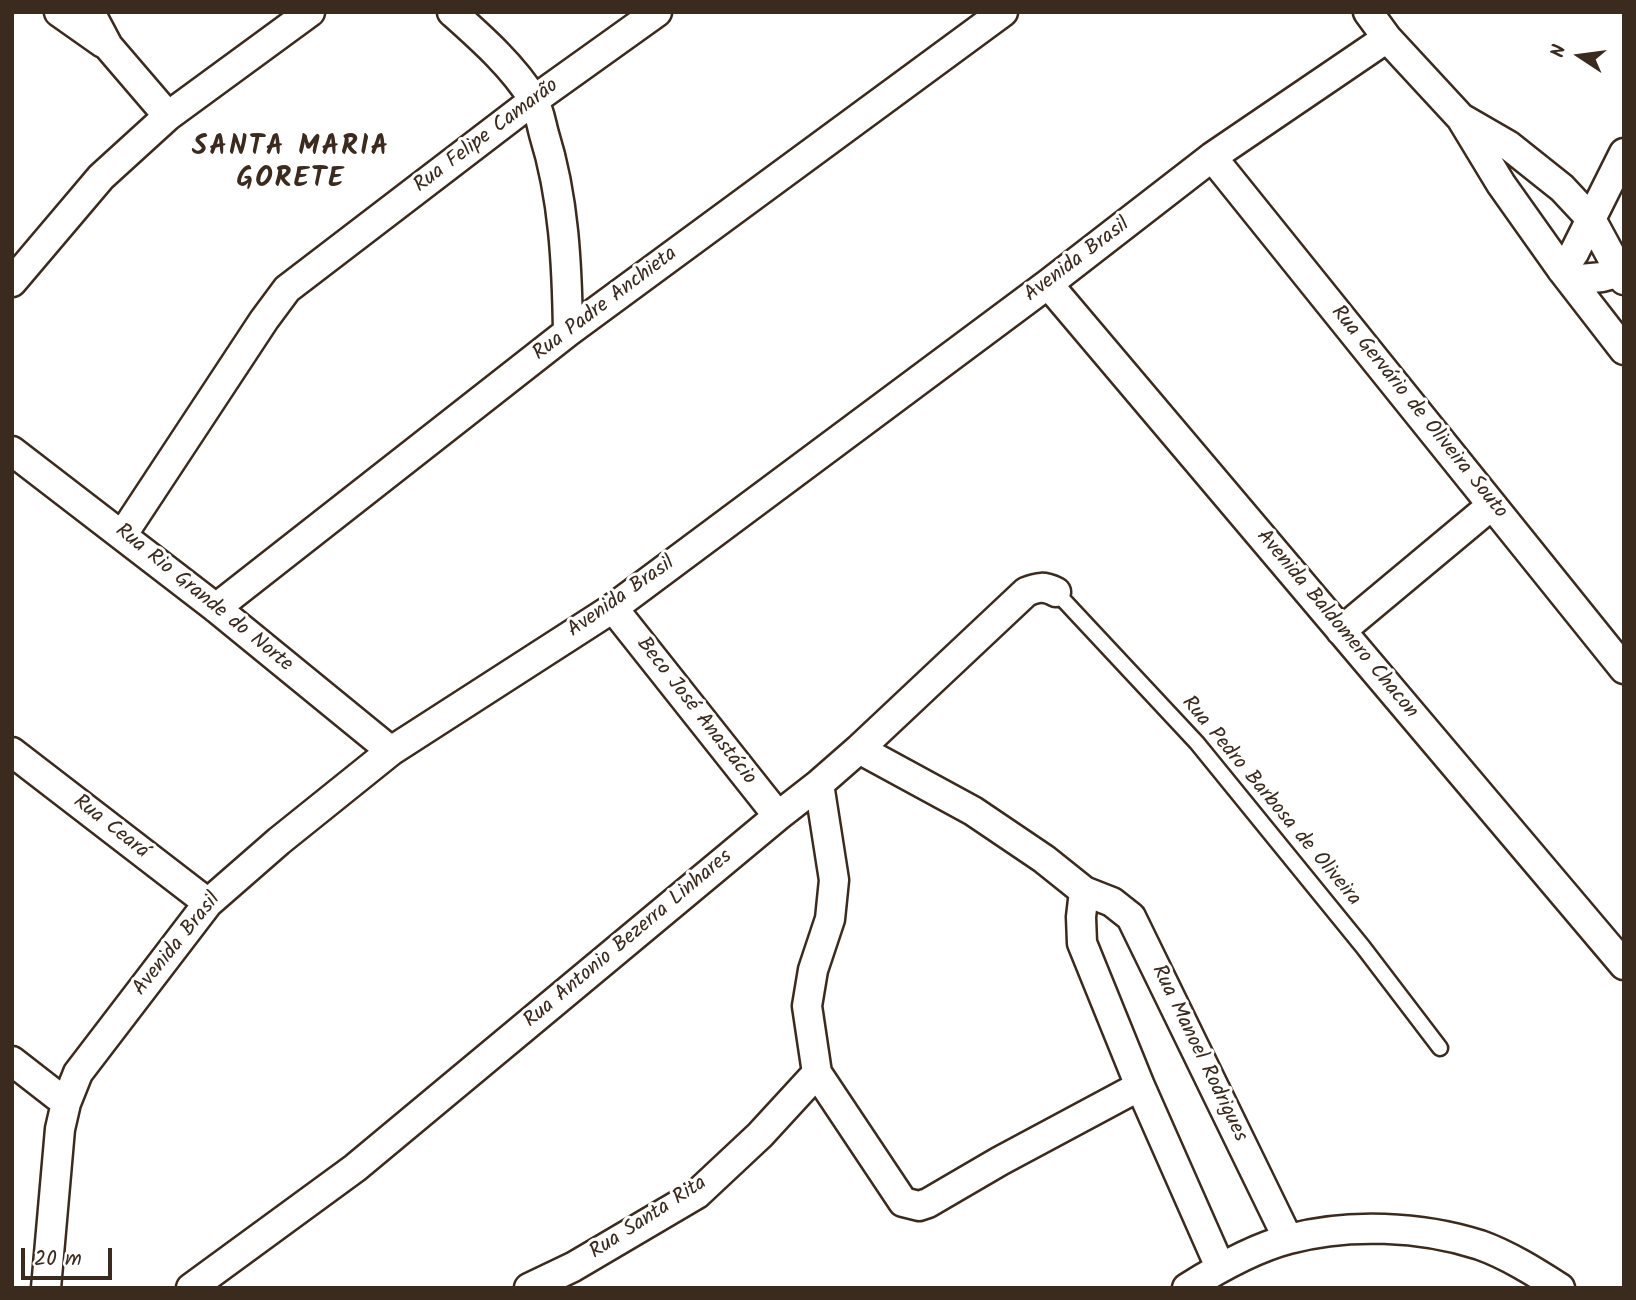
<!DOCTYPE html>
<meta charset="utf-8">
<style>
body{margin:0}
#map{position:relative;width:1636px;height:1300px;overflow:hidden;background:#fff;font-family:Kalam,sans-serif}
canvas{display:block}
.frame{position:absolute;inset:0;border:14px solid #3b2a1e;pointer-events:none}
.north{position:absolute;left:1545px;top:21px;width:70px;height:70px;-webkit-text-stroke:5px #fff;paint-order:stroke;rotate:283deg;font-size:19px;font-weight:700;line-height:28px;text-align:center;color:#3b2a1e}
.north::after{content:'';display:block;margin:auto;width:24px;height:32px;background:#3b2a1e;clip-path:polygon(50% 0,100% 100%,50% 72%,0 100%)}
.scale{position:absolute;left:21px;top:1248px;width:91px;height:32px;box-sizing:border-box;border:4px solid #3b2a1e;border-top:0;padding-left:9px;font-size:21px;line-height:24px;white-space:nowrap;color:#3b2a1e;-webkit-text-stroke:5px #fff;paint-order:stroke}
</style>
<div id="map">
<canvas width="1636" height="1300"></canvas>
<div class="frame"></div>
<div class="north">N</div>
<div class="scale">20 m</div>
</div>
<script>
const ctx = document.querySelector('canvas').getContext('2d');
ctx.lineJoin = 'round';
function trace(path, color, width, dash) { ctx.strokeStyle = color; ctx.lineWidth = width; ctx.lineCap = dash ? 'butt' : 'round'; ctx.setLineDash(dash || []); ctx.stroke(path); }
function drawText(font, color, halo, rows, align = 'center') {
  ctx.font = font + ' Kalam,sans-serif'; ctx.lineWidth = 6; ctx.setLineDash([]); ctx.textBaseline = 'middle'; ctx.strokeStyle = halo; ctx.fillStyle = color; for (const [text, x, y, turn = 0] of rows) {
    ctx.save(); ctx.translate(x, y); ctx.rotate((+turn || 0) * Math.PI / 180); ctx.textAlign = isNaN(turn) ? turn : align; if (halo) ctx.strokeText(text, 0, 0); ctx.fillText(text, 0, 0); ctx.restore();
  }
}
const lane = new Path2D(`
 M1056,592L1197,743L1363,947L1440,1048`);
const street = new Path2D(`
 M59,12L103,43
 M90,12L108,46L168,116
 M452,12C480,37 513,66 533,99C539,109 541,123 544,134C564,198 567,265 568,332
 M1368,12L1387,38L1461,118L1501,184L1562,270L1624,350
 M1463,119L1508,145L1562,188L1591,219L1624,280
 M1212,157L1624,669
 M1562,270L1574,253L1624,153
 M1570,280L1602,277L1624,271
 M12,282L101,177L168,116L310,12
 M1048,284L1624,965
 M12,451L216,608L391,751
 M123,534L264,320L287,289L534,100L657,12
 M216,608L568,332L1003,12
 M613,608L778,816
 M1341,631L1492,505
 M859,749L973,811L1044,859L1084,891L1112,902L1131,917L1288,1239
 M12,752L208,903
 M819,784L834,880L830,919L813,970L807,1006L817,1073L903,1202L919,1206L928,1203L1000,1161L1140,1086
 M1084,891L1081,917L1082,943L1140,1086L1220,1267
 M12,1061L66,1103
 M46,1288L60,1129L66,1103L78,1073L208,903L279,841L391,751L613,608L1048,284L1212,157L1387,38
 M191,1288L355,1168L778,816L819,784L859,749L1026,592C1038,587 1044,586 1056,592
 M529,1288L573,1267L697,1194L760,1135L817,1073
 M1187,1288C1217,1269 1254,1248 1289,1239C1348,1223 1421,1226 1480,1245C1508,1255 1535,1272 1560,1288`);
const streetNames = [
 ["Rua Felipe Camarão",487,137,-37],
 ["Avenida Brasil",1078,261,-37],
 ["Rua Padre Anchieta",606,305,-37],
 ["Rua Gervário de Oliveira Souto",1418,413,51],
 ["Avenida Brasil",622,598,-35],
 ["Rua Rio Grande do Norte",203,599,39],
 ["Avenida Baldomero Chacon",1336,625,50],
 ["Beco José Anastácio",695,712,52],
 ["Rua Pedro Barbosa de Oliveira",1270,802,50],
 ["Rua Ceará",110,828,38],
 ["Rua Antonio Bezerra Linhares",629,940,-40],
 ["Avenida Brasil",178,945,-51],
 ["Rua Manoel Rodrigues",1198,1054,64],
 ["Rua Santa Rita",649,1219,-33]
];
const districtNames = [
 ["SANTA MARIA",291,149],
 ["GORETE",291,181]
];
trace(lane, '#3b2a1e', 19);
trace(street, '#3b2a1e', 33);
trace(lane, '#fff', 14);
trace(street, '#fff', 28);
drawText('21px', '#3b2a1e', '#fff', streetNames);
ctx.letterSpacing = '2px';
drawText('bold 28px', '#3b2a1e', '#fff', districtNames);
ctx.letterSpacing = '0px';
</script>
